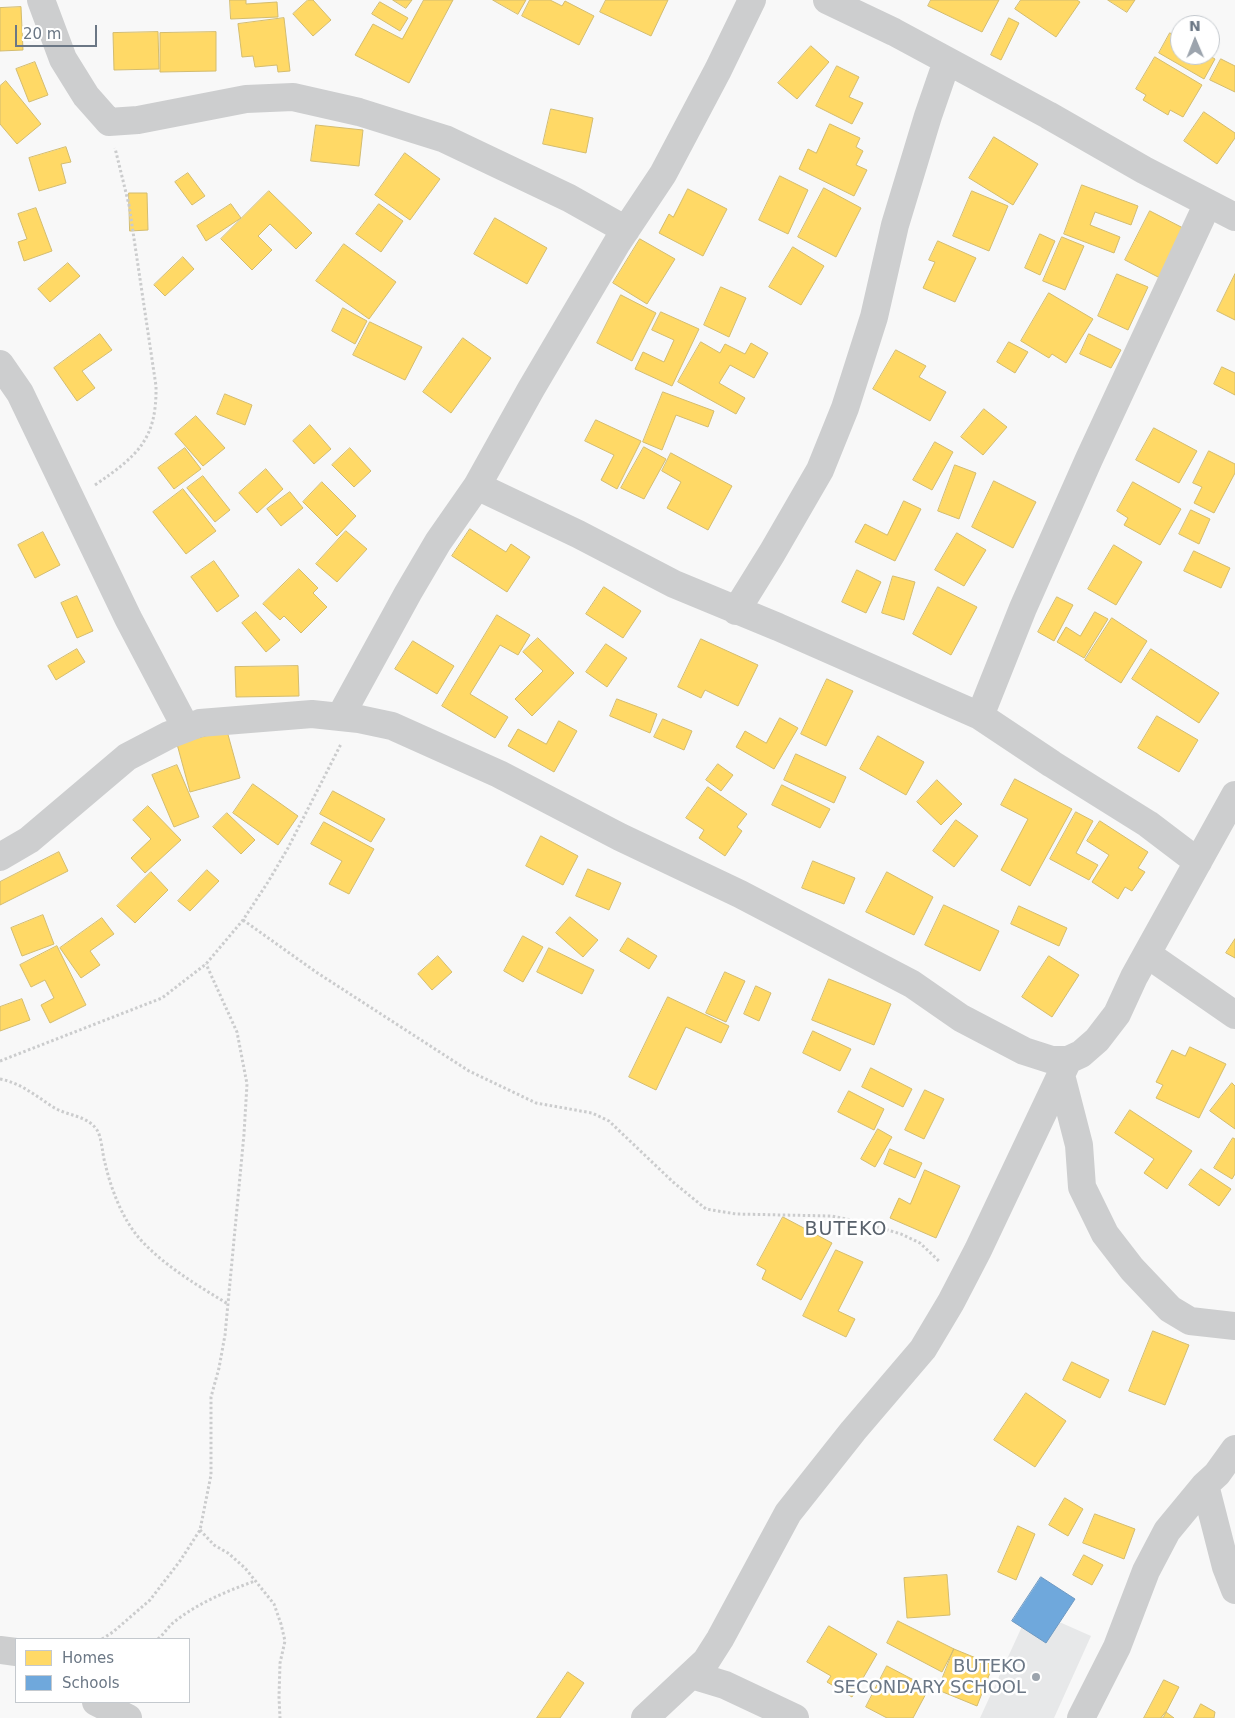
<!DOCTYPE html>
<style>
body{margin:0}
#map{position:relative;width:1235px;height:1718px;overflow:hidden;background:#f8f8f8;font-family:"DejaVu Sans",sans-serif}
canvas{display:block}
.legend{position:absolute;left:15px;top:1638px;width:175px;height:65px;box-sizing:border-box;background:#fff;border:1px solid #c4c9ce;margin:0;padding:6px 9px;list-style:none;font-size:15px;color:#6b7785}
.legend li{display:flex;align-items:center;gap:10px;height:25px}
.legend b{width:25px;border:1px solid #c4c9ce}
.north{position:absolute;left:1170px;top:15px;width:50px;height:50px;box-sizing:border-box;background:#fff;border:1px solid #c4c9ce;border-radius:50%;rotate:359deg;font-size:14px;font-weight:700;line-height:20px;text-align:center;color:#6b7785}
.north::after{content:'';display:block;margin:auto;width:18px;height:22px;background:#9ca4ad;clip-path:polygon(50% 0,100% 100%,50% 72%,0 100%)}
.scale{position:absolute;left:15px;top:25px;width:82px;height:22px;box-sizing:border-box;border:2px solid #6b7785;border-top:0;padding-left:6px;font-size:15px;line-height:18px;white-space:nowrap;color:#6b7785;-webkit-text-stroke:4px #fff;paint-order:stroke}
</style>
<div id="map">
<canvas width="1235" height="1718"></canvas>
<ul class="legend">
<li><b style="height:14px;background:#ffd966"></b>Homes</li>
<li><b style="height:14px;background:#6fa8dc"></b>Schools</li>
</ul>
<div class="north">N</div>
<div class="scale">20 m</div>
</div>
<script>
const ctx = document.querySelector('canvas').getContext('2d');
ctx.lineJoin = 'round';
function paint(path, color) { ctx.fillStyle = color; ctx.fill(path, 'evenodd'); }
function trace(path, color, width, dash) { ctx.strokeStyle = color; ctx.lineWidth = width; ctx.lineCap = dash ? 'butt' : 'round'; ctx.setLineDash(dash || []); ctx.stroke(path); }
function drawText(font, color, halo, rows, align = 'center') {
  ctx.font = font + ' "DejaVu Sans",sans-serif'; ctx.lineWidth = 5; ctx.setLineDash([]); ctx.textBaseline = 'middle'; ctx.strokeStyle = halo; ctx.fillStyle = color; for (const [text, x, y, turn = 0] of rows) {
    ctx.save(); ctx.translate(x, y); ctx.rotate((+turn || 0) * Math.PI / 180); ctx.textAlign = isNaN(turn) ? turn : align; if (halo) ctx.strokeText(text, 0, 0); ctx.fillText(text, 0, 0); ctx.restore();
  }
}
const built = new Path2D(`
 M1030,1609L1091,1636L1054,1718H980Z`);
const homes = new Path2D(`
 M230,0H246V4L277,2L278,17L231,19Z
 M308,0H313L331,20L313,36L293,14Z
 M393,0H412L406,8Z
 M424,0H453L409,83L355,55L373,24L402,39Z
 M493,0H526L518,14Z
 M530,0H550L562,6L565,1L594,16L579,45L522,16Z
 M606,0H668L651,36L600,12Z
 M931,0H999L982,32L928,6Z
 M1021,0H1077L1080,2L1056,37L1015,9Z
 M1108,0H1135L1127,12Z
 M380,2L408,18L400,31L372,14Z
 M21,7L23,50L0,51V8Z
 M284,18L290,71L278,72L277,65L255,67L253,56L242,57L238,24Z
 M1009,18L1019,23L1001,60L991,55Z
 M158,32L159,69L114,70L113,33Z
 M216,32V71L160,72V33Z
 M1170,33L1180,39V55H1208L1215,59L1204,79L1159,53Z
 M811,46L829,62L797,99L778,83Z
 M1155,57L1202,85L1183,117L1170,110L1168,115L1143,100L1146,95L1136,89Z
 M1221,59L1235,66V92L1210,80Z
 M35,62L48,95L29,102L16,69Z
 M837,66L859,77L849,97L863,103L852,124L816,106Z
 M6,81L41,124L17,144L0,124V86Z
 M551,109L593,118L586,153L543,144Z
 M1204,112L1235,133V138L1217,164L1184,141Z
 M830,124L860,138L856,147L863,151L856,165L867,170L854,196L799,169L808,149L816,153Z
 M316,125L363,130L359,166L311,161Z
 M994,137L1038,164L1013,205L969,178Z
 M66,147L71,162L61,164L66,183L39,191L29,158Z
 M405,153L440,179L410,220L375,195Z
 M188,173L205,196L192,205L175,182Z
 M780,176L808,190L788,234L759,220Z
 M1082,185L1138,206L1131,225L1095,212L1090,225L1120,237L1114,253L1064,234Z
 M824,188L861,208L836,257L798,237Z
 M688,189L727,209L703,256L659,233L669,214L673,217Z
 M269,191L312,233L296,249L270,224L258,236L272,250L252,270L221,239Z
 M972,191L1008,206L989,251L953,236Z
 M129,193H147L148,230L130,231Z
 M231,204L241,218L206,241L197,226Z
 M379,204L403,221L381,252L356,234Z
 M36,208L52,251L24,261L18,242L27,239L18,214Z
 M1150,211L1185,229L1160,278L1125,260Z
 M495,218L547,248L527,284L474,254Z
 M1040,234L1055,241L1040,275L1025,268Z
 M1062,237L1084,246L1065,290L1043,281Z
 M640,239L675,259L647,304L613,283Z
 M938,241L976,258L955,302L923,288L935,262L929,260Z
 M344,244L396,282L369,319L316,281Z
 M793,247L824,266L801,305L769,287Z
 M183,257L194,269L165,296L154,285Z
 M68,263L80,276L50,302L38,289Z
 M1117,274L1148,287L1128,330L1098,316Z
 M1235,274V320L1217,311Z
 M721,287L746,298L729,337L704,325Z
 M1049,293L1093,319L1066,363L1052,354L1049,358L1021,341Z
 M621,295L656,313L632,361L597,343Z
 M343,308L367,321L355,344L332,331Z
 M661,312L699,329L672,386L635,369L643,352L664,362L674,340L652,330Z
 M370,322L422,347L405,380L353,355Z
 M100,334L112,350L82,371L95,388L77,401L54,368Z
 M1089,334L1121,350L1111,368L1080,354Z
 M463,338L491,358L451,413L423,392Z
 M701,342L720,353L725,344L745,354L751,343L768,353L754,378L730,365L719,383L745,398L736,414L678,382Z
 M1009,342L1028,352L1015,373L997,362Z
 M896,350L926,366L919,377L946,392L930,421L873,389Z
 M1222,367L1235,373V395L1214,384Z
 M663,392L714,411L708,427L676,415L662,450L643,442Z
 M225,394L252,405L245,425L217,414Z
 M984,409L1007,427L983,455L961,437Z
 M196,416L225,448L203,466L175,434Z
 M596,420L641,441L617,489L601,480L614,455L585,441Z
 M310,425L331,449L314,464L293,441Z
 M1154,428L1197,451L1179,483L1136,460Z
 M935,442L953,452L932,490L913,480Z
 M644,447L666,459L644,499L621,488Z
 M185,448L201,469L174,489L158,468Z
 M350,448L371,471L354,487L332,465Z
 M1209,451L1235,464V473L1214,513L1194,503L1202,487L1193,483Z
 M671,453L732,486L708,530L667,508L681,482L662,471Z
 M955,465L976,473L959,519L938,511Z
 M266,469L283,489L257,513L239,493Z
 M203,476L230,510L215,522L187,488Z
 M994,481L1036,502L1013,548L972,527Z
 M322,482L356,516L337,536L303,502Z
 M1133,482L1181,509L1160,545L1124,525L1128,518L1117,511Z
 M183,489L216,531L186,554L153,512Z
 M290,492L303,508L281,526L267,509Z
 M904,501L921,509L895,561L855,542L865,524L887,535Z
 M1191,510L1210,519L1199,544L1179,534Z
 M470,529L506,552L511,544L530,557L507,592L452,556Z
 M346,531L367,549L337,582L316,564Z
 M43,532L60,565L35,578L18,545Z
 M957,533L986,550L964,586L935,570Z
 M1114,545L1142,562L1116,605L1088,589Z
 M1194,551L1230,568L1221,588L1184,571Z
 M214,561L239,596L217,612L191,577Z
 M299,569L318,588L313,593L327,607L301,633L284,616L280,620L263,604Z
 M857,570L881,582L866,613L842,602Z
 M893,576L915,582L904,620L882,613Z
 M604,587L641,611L623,638L586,614Z
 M938,587L977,607L951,655L913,634Z
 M77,596L93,631L77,638L61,603Z
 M1057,597L1073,605L1054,641L1038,632Z
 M256,612L280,640L266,652L242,623Z
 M1095,612L1108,619L1084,658L1057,642L1066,627L1080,636Z
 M497,615L530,635L518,655L500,645L470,694L508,717L495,738L442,706Z
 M1112,618L1147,641L1121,683L1085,660Z
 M538,638L574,673L532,716L515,699L543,671L523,652Z
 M701,639L758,665L738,706L705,690L701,698L678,687Z
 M413,641L454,666L437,694L395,669Z
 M606,644L627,658L607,687L586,672Z
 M77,649L85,662L56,680L48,666Z
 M1151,649L1219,693L1199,723L1132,679Z
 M298,666L299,696L236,697L235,667Z
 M827,679L853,691L826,746L801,734Z
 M617,699L657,714L650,733L610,716Z
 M1157,716L1198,740L1179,772L1138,748Z
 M780,718L798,728L774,769L736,747L745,731L766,743Z
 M663,719L692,731L684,750L654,737Z
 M559,721L577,731L554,772L508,746L518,729L546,744Z
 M227,731L240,778L190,792L177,744Z
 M878,736L924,762L906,795L860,769Z
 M796,754L846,777L834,803L784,780Z
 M718,764L733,775L721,791L706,780Z
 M177,765L199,817L174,827L152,775Z
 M1015,779L1072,809L1030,886L1001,870L1028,819L1001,805Z
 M937,780L962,804L941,825L917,802Z
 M253,784L298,816L278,845L233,813Z
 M782,785L830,809L820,828L772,805Z
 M708,787L747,814L737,827L742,831L725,856L699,838L704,830L686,818Z
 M333,791L385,819L371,842L320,814Z
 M148,806L181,840L145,873L131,858L151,839L133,820Z
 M1076,812L1093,821L1076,853L1098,865L1089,880L1050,859Z
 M227,813L255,840L241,854L213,827Z
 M956,820L978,836L954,867L933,851Z
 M1100,821L1148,852L1138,868L1145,872L1132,891L1125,887L1118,899L1092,882L1109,855L1087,841Z
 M324,822L374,849L349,894L329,884L342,861L311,844Z
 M541,836L578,856L563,885L526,866Z
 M59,852L68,871L0,905V882Z
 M813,861L855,878L844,904L802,888Z
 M588,869L621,883L609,910L576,896Z
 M207,870L219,881L190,911L178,901Z
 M151,872L168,890L135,923L117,906Z
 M887,872L933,897L914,935L866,912Z
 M944,905L999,931L980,971L925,945Z
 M1019,906L1067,928L1059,946L1011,924Z
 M43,915L54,944L22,956L11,928Z
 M570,917L598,940L583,957L556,933Z
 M102,918L114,934L90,951L100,965L81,978L60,948Z
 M523,936L543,947L523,982L504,971Z
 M628,938L657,956L649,969L620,951Z
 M1235,939V958L1226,953Z
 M57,946L86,1005L50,1023L41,1005L54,998L45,980L31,987L20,965Z
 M549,948L594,970L582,994L537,972Z
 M438,956L452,972L432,990L418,974Z
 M1049,956L1079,975L1052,1017L1022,997Z
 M725,972L745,981L726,1022L706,1013Z
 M829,979L891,1004L874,1045L812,1020Z
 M756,986L771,993L759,1021L744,1014Z
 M668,997L729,1026L721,1043L686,1027L656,1090L629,1077Z
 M22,999L30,1020L0,1031V1007Z
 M813,1031L851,1049L840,1071L803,1053Z
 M1190,1047L1226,1064L1199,1118L1156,1098L1163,1085L1156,1082L1172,1050L1185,1056Z
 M871,1068L912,1089L903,1107L862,1087Z
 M1232,1083L1235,1086V1129L1210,1111Z
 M925,1090L944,1099L924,1139L905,1130Z
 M849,1091L884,1109L874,1130L838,1112Z
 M1130,1110L1192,1151L1167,1189L1144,1173L1154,1159L1115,1133Z
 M878,1129L892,1137L875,1167L861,1159Z
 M1233,1138L1235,1139V1174L1232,1179L1214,1168Z
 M890,1149L922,1163L915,1178L884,1164Z
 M1201,1169L1231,1189L1219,1206L1189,1185Z
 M925,1170L960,1186L936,1238L890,1218L899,1198L910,1204Z
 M783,1217L832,1243L801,1300L762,1279L766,1270L757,1265Z
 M836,1250L863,1262L838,1311L855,1319L846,1337L803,1316Z
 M1153,1331L1189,1345L1165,1405L1129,1391Z
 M1072,1362L1109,1380L1100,1398L1063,1380Z
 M1026,1393L1066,1421L1035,1467L994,1440Z
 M1065,1498L1083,1509L1068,1536L1049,1525Z
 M1095,1514L1135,1529L1124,1559L1083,1543Z
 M1018,1526L1035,1534L1016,1580L998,1572Z
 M1084,1555L1103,1565L1092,1585L1073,1575Z
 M947,1575L950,1615L907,1618L904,1578Z
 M898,1621L954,1649L942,1672L887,1643Z
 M829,1626L877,1654L852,1697L827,1682L831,1676L807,1662Z
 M954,1649L993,1665L977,1706L938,1690Z
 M887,1666L929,1688L913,1718H887L866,1707Z
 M568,1672L584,1683L560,1718H537Z
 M1164,1680L1179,1687L1163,1718H1144Z
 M1201,1704L1215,1712L1214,1718H1194Z
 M1166,1712L1174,1718H1161Z`);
const schools = new Path2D(`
 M1041,1577L1075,1599L1046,1643L1012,1621Z`);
const path = new Path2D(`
 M95,485C137,456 157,440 156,386L129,205L115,148
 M243,920L316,972L469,1071L536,1103L592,1113L609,1121L673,1182L706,1209L736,1214L831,1216L861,1222L901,1234L920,1243L940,1262
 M0,1061L162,998L206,964L243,920L268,882L288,848L341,744
 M0,1079C21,1083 36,1096 53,1107C67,1116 87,1115 97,1130C102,1138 102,1153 105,1163C111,1189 122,1218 139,1238C164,1266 197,1285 228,1304
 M200,1530L214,1545L228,1553L245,1568L274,1604L281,1624L285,1641L280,1663L279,1697L280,1718
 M102,1639L113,1632L150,1600L180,1561L200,1530L211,1475V1397L219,1368L225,1335L244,1134L247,1084L237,1032L206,964
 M158,1639C164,1634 168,1627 174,1622C198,1603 227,1591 255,1581`);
const minor = new Path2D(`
 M41,0L63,59L86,96L109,122L138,120L246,99L293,97L359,112L445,139L569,198L626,230
 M827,0L894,32L1048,115L1144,170L1235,217
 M0,364L20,393L128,618L186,728
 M477,486L578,534L674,584L778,627L980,716L1052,764L1148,824L1198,862
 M736,611L772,553L820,470L845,408L874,317L895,225L928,116L947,61
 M980,716L1023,608L1089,459L1208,203
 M340,717L408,593L438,542L477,486L531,389L617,243L663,174L718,70L752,0
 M0,857L29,840L127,757L169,735L200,723L312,714L359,719L392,726L499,774L620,837L740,894L912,984L961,1018L1024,1051L1052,1060H1068L1081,1054L1097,1040L1117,1014L1134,977L1235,795
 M1147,954L1235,1015
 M1061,1075L1079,1145L1082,1187L1105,1234L1132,1269L1170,1309L1190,1321L1235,1326
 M1205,1485L1226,1567L1235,1590
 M0,1650L16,1652
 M692,1675L725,1685L795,1718
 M96,1702L128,1718
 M645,1718L706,1661L720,1639L788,1513L853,1431L923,1349L951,1302L978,1250L1068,1060
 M1081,1718L1117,1647L1146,1571L1167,1531L1205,1485L1217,1474L1235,1449`);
const markers = [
 [1036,1677,5,"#9ca4ad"]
];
const poiNames = [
 ["BUTEKO",1026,1667],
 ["SECONDARY SCHOOL",1026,1688]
];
const neighbourhoodNames = [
 ["BUTEKO",846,1230]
];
paint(built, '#e7e8e9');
paint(homes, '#ffd966');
trace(homes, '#d3bc6f', 1);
paint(schools, '#6fa8dc');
trace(schools, '#6e99c2', 1);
trace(path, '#cbcccd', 3, [2.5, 2.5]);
trace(minor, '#cdcecf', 28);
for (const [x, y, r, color] of markers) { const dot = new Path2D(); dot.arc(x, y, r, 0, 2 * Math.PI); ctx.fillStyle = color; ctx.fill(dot); trace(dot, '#fff', 2); }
drawText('18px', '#6b7785', '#fff', poiNames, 'right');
ctx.letterSpacing = '1px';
drawText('19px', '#58616b', '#fff', neighbourhoodNames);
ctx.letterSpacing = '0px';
</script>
